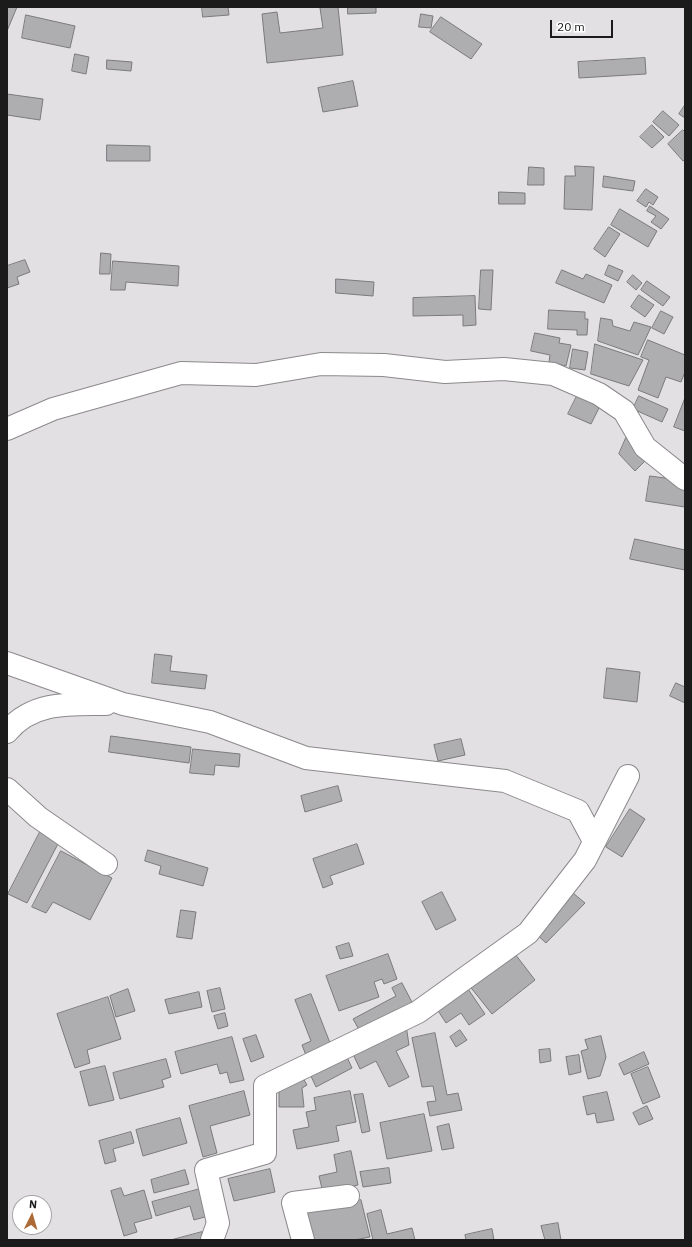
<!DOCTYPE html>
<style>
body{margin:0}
#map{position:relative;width:692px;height:1247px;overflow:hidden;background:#e3e0e3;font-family:"IBM Plex Sans",sans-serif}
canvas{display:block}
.frame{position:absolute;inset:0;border:8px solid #1c1b1c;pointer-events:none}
.north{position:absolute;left:12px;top:1195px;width:40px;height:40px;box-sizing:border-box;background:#fff;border:1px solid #a4a4a4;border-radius:50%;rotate:5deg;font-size:11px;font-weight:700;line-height:16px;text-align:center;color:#1c1b1c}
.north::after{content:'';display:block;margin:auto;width:14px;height:18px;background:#ac6a36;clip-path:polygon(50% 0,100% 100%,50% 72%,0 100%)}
.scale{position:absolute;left:550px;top:20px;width:63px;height:18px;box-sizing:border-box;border:2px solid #1c1b1c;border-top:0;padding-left:5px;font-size:12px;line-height:14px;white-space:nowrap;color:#1c1b1c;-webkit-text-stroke:3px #fff;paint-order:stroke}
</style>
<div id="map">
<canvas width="692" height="1247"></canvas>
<div class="frame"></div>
<div class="north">N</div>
<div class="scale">20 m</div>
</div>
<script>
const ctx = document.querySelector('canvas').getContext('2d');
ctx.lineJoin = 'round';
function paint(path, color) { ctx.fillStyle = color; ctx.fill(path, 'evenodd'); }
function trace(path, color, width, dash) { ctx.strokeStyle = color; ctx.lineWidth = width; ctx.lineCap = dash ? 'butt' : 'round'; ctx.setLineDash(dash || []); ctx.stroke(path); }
const building = new Path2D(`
 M7,7H17L7,31Z
 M202,7H228L229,15L203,17Z
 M338,7L343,55L267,63L262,14L277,12L280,33L323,28L320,8Z
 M348,7H376V13L348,14Z
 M421,14L433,16L431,28L419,27Z
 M26,15L75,26L70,48L22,38Z
 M441,17L482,44L471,59L430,32Z
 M75,54L89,57L86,74L72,71Z
 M645,58L646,74L579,78L578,62Z
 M107,60L132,62L131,71L107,69Z
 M353,81L358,106L323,112L318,88Z
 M7,94L43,99L40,120L7,115Z
 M685,105V118L679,114Z
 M663,111L679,125L669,136L653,122Z
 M652,125L664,137L652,148L640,137Z
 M683,130L685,132V160L683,161L668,144Z
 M107,145L150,146V161H107Z
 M575,166L594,167L592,210L564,209L565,176H575Z
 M529,167L544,168V185H528Z
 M604,176L635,181L633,191L603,187Z
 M646,189L658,197L653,205L649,202L646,207L637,201Z
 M499,192L525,193V204H499Z
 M650,206L669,219L661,229L651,222L656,216L647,211Z
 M620,209L657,231L648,247L611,225Z
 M609,227L620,234L605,257L594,249Z
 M101,253L111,254L110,274H100Z
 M25,260L30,272L17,277L19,284L7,288V266Z
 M113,261L179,266L178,286L126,282L125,290H111Z
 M609,265L623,271L618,281L605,275Z
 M481,270H493L491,310L479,309Z
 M562,270L583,279L586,274L612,285L604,303L556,283Z
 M633,275L642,283L636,290L627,282Z
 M336,279L374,282L373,296L336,293Z
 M647,281L670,297L663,306L641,290Z
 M639,295L654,305L645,317L631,307Z
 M475,296L476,325L463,326V315L413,316V298Z
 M549,310L585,312V319H588L587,335H577V330L548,329Z
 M661,311L673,317L664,334L652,328Z
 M601,318L612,320L613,326L630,331L634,322L651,327L638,355L598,341Z
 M535,333L560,338L559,343L571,345L566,366L549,362L550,355L531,351Z
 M648,340L685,355V372L681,382L666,377L658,398L638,390L649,360L641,357Z
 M595,344L643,360L629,386L591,374Z
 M573,349L588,352L585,370L570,368Z
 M579,392L602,402L591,424L568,414Z
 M639,396L668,409L662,422L633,409Z
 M685,398V431L674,427Z
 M626,438L647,459L635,471L619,454Z
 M650,476L679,480L685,487V507L646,501Z
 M635,539L685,550V570L630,559Z
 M155,654L172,656L170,671L207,675L205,689L152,683Z
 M607,668L640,672L637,702L604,698Z
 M676,683L685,687V703L670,696Z
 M111,736L191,747L189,763L109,752Z
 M461,739L465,755L438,761L434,745Z
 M193,749L240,754L239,767L215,765L214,775L190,773Z
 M338,786L342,801L305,812L301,796Z
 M630,809L645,819L622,857L606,847Z
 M40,832L59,842L27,903L8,894Z
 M357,844L364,864L330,876L333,884L323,888L313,859Z
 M148,850L208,868L203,886L159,874L161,866L145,861Z
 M61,851L112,878L90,920L53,902L46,913L32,907Z
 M442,892L456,920L436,930L422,902Z
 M573,893L585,903L546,943L535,933Z
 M181,910L196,912L192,939L177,937Z
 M349,943L353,956L340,959L336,947Z
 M512,950L535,980L492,1014L468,984Z
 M388,954L397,979L384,984L382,979L374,982L379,997L339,1011L326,976Z
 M402,983L415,1008L362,1035L353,1019L396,996L392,988Z
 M466,986L485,1014L469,1025L461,1013L446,1023L435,1006Z
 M220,988L225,1009L212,1012L207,991Z
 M128,989L135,1011L116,1017L110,996Z
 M199,992L202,1007L169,1014L165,1000Z
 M311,994L332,1048L307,1058L302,1045L311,1041L295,1000Z
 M108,997L121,1039L87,1050L90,1063L75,1068L57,1014Z
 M225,1013L228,1026L218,1029L214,1016Z
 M406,1025L409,1045L396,1051L409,1077L389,1087L376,1061L360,1069L352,1052Z
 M460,1030L467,1040L456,1047L450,1037Z
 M435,1033L447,1095L458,1093L462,1110L430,1116L427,1102L436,1101L433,1086L422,1087L412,1038Z
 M256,1035L264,1057L251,1062L243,1039Z
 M601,1036L606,1057L600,1076L588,1079L581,1051L588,1049L585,1040Z
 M232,1037L244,1080L230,1083L227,1072L220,1074L217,1064L181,1074L175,1052Z
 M550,1049L551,1061L540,1063L539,1050Z
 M644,1052L649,1064L624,1075L619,1064Z
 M346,1055L352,1068L316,1087L310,1074Z
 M579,1055L581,1072L569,1075L566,1057Z
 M166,1059L171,1077L162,1080L164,1087L120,1099L113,1073Z
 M105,1066L114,1100L89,1106L80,1072Z
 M648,1067L660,1097L643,1104L631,1074Z
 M303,1078L307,1085L302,1088L304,1107H279V1091Z
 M244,1091L250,1115L210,1126L217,1153L203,1157L189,1106Z
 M350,1091L356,1122L336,1126L339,1141L297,1149L293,1130L309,1127L306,1112L316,1110L314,1098Z
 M607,1092L614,1120L597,1123L595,1113L587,1115L583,1097Z
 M363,1094L370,1131L362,1133L354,1095Z
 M647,1106L653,1119L639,1125L633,1113Z
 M424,1114L432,1151L387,1159L380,1123Z
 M180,1118L187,1143L143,1156L136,1130Z
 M449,1124L454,1148L442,1150L437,1127Z
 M131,1132L134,1143L113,1149L116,1161L105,1164L99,1141Z
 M351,1151L358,1185L323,1193L319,1176L337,1172L334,1155Z
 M389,1168L391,1183L363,1187L360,1172Z
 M270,1169L275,1192L234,1201L228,1179Z
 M185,1170L189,1184L154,1193L151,1180Z
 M121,1188L124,1196L144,1190L152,1218L134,1223L137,1232L124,1236L111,1191Z
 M200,1189L208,1216L194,1220L190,1206L156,1216L152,1202Z
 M361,1200L370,1237L354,1240H311L305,1213Z
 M381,1210L387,1234L412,1228L415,1240H373L367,1214Z
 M558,1223L561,1240H545L541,1226Z
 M492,1229L494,1240H466L465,1235Z
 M202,1232L203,1240H171Z`);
const minor = new Path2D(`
 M7,429L53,409L181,373L256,375L321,364L384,365L445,372L504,369L553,374L599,394L624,411L645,447L685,479
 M7,663L123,704L210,722L306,758L505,781L578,811L594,841
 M7,732C32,701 70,704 106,704
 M7,789L38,817L106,864
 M212,1240L218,1223L206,1170L265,1153V1086L418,1012L528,933L585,860L628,776
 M303,1240L293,1203L348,1196`);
paint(building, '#aeadb0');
trace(building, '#7a7a7c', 1);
trace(minor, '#8c898c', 24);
trace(minor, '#fff', 22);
</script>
